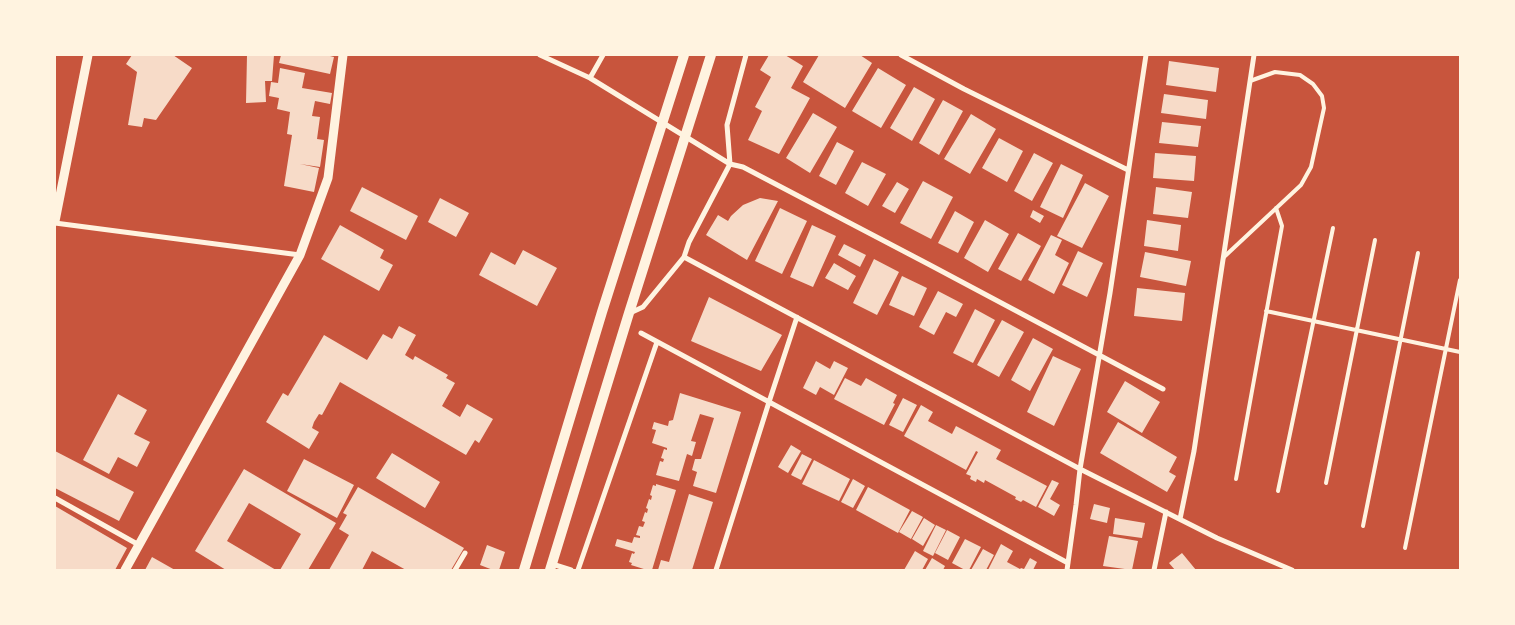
<!DOCTYPE html>
<style>
body{margin:0}
#map{position:relative;width:1515px;height:625px;overflow:hidden;background:#c8553d;font-family:Rubik,sans-serif}
canvas{display:block}
.frame{position:absolute;inset:0;border:56px solid #fff3e0;pointer-events:none}
</style>
<div id="map">
<canvas width="1515" height="625"></canvas>
<div class="frame"></div>
</div>
<script>
const ctx = document.querySelector('canvas').getContext('2d');
ctx.lineJoin = 'round';
function paint(path, color) { ctx.fillStyle = color; ctx.fill(path, 'evenodd'); }
function trace(path, color, width, dash) { ctx.strokeStyle = color; ctx.lineWidth = width; ctx.lineCap = dash ? 'butt' : 'round'; ctx.setLineDash(dash || []); ctx.stroke(path); }
const building = new Path2D(`
 M132,55H173L192,68L156,120L144,118L142,127L128,125L137,72L126,64Z
 M247,55H274L272,81H265L266,102L246,103Z
 M281,55H326L334,57L330,74L279,63Z
 M769,55H785L803,66L791,88L810,98L779,154L748,140L762,111L755,107L771,77L760,70Z
 M819,55H860L872,63L845,108L803,82Z
 M1169,61L1219,68L1216,92L1166,85Z
 M280,68L305,73L302,88L332,93L330,104L315,101L312,116L320,117L317,139L324,140L320,167L300,164L319,168L314,192L284,186L292,135L287,134L290,112L277,109L279,98L269,96L271,82L278,83Z
 M878,68L906,85L881,128L852,111Z
 M914,87L935,99L912,141L890,128Z
 M1164,94L1208,100L1206,119L1161,113Z
 M943,100L963,111L939,155L919,143Z
 M813,113L837,127L810,173L786,158Z
 M971,114L996,129L970,174L944,159Z
 M1162,122L1201,126L1198,147L1159,143Z
 M999,138L1023,151L1007,182L982,168Z
 M837,142L854,151L836,185L819,176Z
 M1034,153L1053,163L1032,201L1014,191Z
 M1155,153L1196,156L1194,181L1153,178Z
 M862,162L886,174L868,206L845,193Z
 M1061,164L1083,175L1063,218L1040,207Z
 M923,181L953,197L931,239L900,223Z
 M897,182L909,189L895,213L882,206Z
 M1085,183L1109,196L1082,248L1057,236Z
 M362,187L418,216L406,240L350,211Z
 M1156,187L1192,192L1188,218L1153,214Z
 M440,198L469,213L456,237L428,222Z
 M760,198L778,201L747,260L706,235L718,215L728,221L731,216L743,205Z
 M780,208L807,221L782,274L755,261Z
 M1033,210L1044,216L1040,223L1030,217Z
 M955,211L974,222L958,253L938,243Z
 M985,220L1009,234L988,272L964,258Z
 M1147,220L1181,225L1178,251L1144,246Z
 M340,225L384,250L380,258L393,265L379,291L321,259Z
 M812,225L836,236L813,287L790,277Z
 M1018,233L1041,246L1021,281L998,269Z
 M1051,235L1062,240L1055,255L1069,263L1054,294L1028,280Z
 M844,244L866,255L860,267L838,255Z
 M523,250L557,268L537,306L479,275L491,252L515,265Z
 M1078,251L1103,263L1087,297L1062,285Z
 M1145,252L1191,261L1186,286L1140,277Z
 M874,259L899,272L877,315L853,303Z
 M834,263L856,276L848,290L825,278Z
 M902,276L927,288L914,316L889,305Z
 M1137,288L1185,293L1182,321L1134,316Z
 M938,291L963,304L956,317L946,312L934,335L919,327Z
 M709,297L782,335L761,371L691,341Z
 M975,309L995,320L973,363L953,353Z
 M1002,320L1024,332L999,377L977,365Z
 M399,326L416,335L405,355L413,360L415,356L448,375L446,378L455,383L442,406L460,417L467,404L493,419L479,443L475,440L466,455L340,382L322,415L319,414L314,422L312,428L319,432L309,449L266,422L283,393L288,396L324,335L367,360L383,334L392,339Z
 M1033,338L1053,349L1030,391L1011,380Z
 M1053,356L1081,369L1054,426L1027,412Z
 M816,361L830,369L834,361L848,368L834,395L820,387L816,395L803,388Z
 M845,378L861,386L866,378L897,395L893,403L895,404L884,425L834,399Z
 M1125,381L1160,402L1142,433L1107,412Z
 M680,393L741,412L716,493L693,486L697,472L692,470L695,459H701L714,418L700,414L691,441L696,442L692,456L687,454L679,481L656,475L660,461L663,462L664,459L661,458L664,449L667,450V448L652,443L656,430L652,429L654,422L668,426L669,421L673,420Z
 M118,394L147,410L134,434L150,442L137,467L118,457L109,474L83,460Z
 M903,398L917,405L903,432L889,425Z
 M921,405L933,412L928,421L952,434L956,426L1001,450L996,459L1047,486L1036,507L1023,500L1021,502L1015,499L1016,497L985,480L984,483L977,479L976,482L970,479L971,476L966,474L978,452L976,451L966,470L904,436Z
 M1118,422L1177,457L1169,472L1176,476L1167,492L1100,453Z
 M791,445L801,451L788,473L778,467Z
 M55,451L134,492L119,521L55,488Z
 M392,453L440,482L425,508L376,478Z
 M802,454L812,459L801,480L791,475Z
 M304,459L354,485L337,518L287,491Z
 M814,460L850,479L839,501L802,484Z
 M244,469L336,523L308,570H280L301,534L249,503L227,541L276,570H226L195,551Z
 M853,479L865,486L853,508L841,502Z
 M1052,480L1059,483L1050,499L1060,505L1054,516L1038,507Z
 M656,484L676,490L652,570H647L631,565L632,563L629,562L632,553L634,554L635,552L615,546L617,539L632,543L634,537L640,538V536L636,535L639,526L643,527L645,522L642,521L645,512L647,513L648,509L646,508L649,499L651,500L652,496L650,495L653,485L656,486Z
 M358,487L464,548L451,570H406L372,551L362,570H329L349,535L339,529L347,515L343,513Z
 M868,487L910,510L898,533L856,510Z
 M689,494L713,502L692,570H658L661,560L669,562Z
 M1094,504L1110,508L1107,523L1090,519Z
 M55,506L127,548L115,570H55Z
 M912,511L923,517L911,539L899,532Z
 M924,518L935,525L923,546L912,539Z
 M1115,518L1145,523L1142,538L1113,534Z
 M936,525L946,530L933,556L923,551Z
 M947,530L960,537L948,560L935,553Z
 M1109,536L1138,541L1132,570L1103,566Z
 M965,539L981,547L969,570H965L952,563Z
 M1001,544L1013,551L1007,562L1020,569L1021,568L1024,569L1030,558L1037,562L1033,570H988Z
 M487,545L505,552L499,570H493L480,565Z
 M983,549L994,555L986,570H971Z
 M915,551L928,559L922,570H904Z
 M1182,553L1196,570H1175L1169,563Z
 M152,557L175,570H145Z
 M932,558L945,566L943,570H925Z`);
const service = new Path2D(`
 M1224,257L1301,185L1311,167L1324,108L1322,96L1313,84L1300,75L1275,72L1250,81
 M1266,311L1460,352
 M1236,479L1282,226L1276,208
 M1326,483L1375,240
 M1278,491L1333,228
 M1363,526L1418,253
 M1405,548L1460,280`);
const minor = new Path2D(`
 M540,55L590,78L730,164L743,167L930,265L1163,389
 M901,55L964,89L1128,170
 M590,78L603,55
 M55,223L300,255
 M684,257L1080,469L1217,538L1292,570
 M630,313L643,307L684,257L689,242L730,164L727,125L746,55
 M641,333L1068,563
 M55,498L139,545
 M1180,519L1194,451L1254,55
 M552,564L571,570
 M455,570L465,553
 M578,570L657,342
 M716,570L769,402L797,317
 M1067,570L1076,505L1080,469L1110,293L1146,55
 M1154,570L1166,512`);
const tertiary = new Path2D(`
 M55,221L88,55
 M125,570L300,255L328,178L343,55`);
const secondary = new Path2D(`
 M524,570L602,312L684,55
 M550,570L629,313L711,55`);
paint(building, '#f7dbc8');
trace(service, '#fff3e0', 4);
trace(minor, '#fff3e0', 5);
trace(tertiary, '#fff3e0', 9);
trace(secondary, '#fff3e0', 10);
</script>
